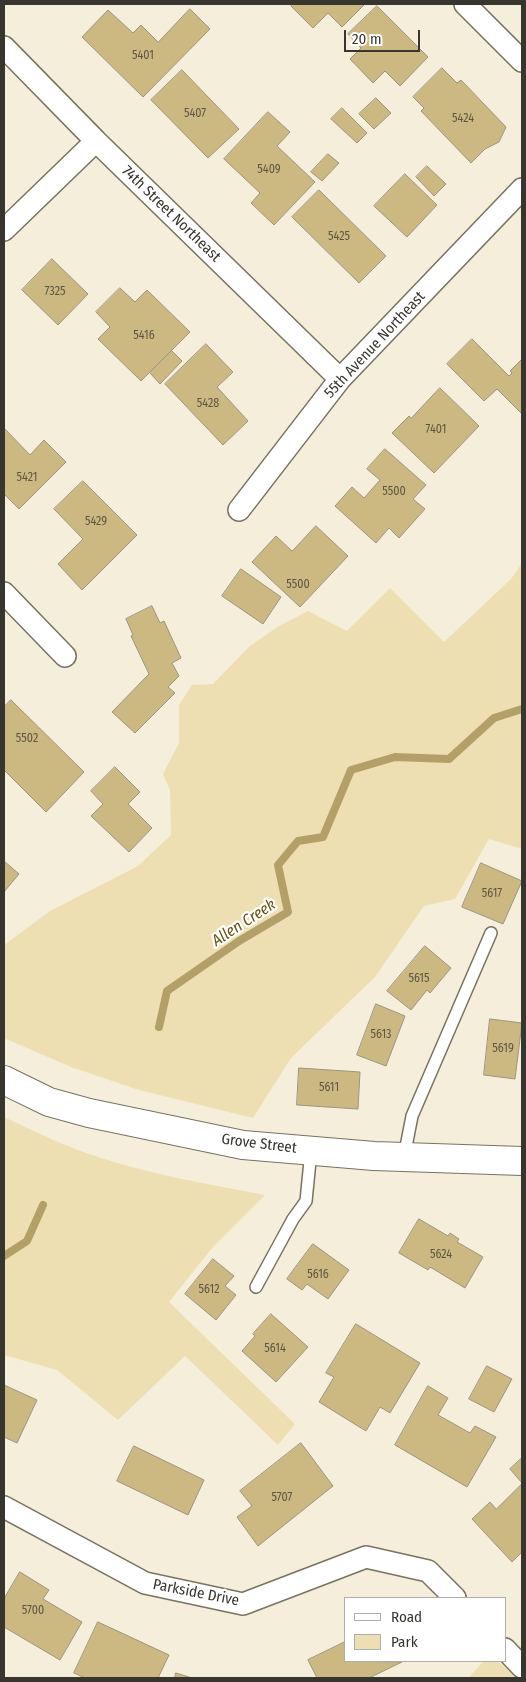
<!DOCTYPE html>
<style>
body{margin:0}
#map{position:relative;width:526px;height:1682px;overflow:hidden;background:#f5eeda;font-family:"Fira Sans Condensed",sans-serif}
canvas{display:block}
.frame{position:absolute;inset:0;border:5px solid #38352e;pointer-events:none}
.legend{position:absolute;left:344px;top:1597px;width:162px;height:65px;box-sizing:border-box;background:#fff;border:1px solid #afaeab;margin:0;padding:6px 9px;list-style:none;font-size:15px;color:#38352e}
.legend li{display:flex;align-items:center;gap:10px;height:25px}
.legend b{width:25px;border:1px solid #afaeab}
.scale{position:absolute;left:344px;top:30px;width:76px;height:22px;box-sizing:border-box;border:2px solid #38352e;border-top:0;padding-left:6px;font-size:15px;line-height:18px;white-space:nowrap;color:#38352e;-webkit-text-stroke:4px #fff;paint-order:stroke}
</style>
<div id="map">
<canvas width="526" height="1682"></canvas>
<div class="frame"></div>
<ul class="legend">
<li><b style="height:6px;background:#fff"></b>Road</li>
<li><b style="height:14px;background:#eedfb3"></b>Park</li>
</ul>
<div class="scale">20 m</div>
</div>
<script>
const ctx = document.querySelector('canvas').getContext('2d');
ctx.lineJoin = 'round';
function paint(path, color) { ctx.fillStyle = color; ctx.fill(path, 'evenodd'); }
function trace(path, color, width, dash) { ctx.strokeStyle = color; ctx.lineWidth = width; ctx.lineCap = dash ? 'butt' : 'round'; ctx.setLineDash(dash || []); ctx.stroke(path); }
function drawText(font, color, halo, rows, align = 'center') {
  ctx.font = font + ' "Fira Sans Condensed",sans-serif'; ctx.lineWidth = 4.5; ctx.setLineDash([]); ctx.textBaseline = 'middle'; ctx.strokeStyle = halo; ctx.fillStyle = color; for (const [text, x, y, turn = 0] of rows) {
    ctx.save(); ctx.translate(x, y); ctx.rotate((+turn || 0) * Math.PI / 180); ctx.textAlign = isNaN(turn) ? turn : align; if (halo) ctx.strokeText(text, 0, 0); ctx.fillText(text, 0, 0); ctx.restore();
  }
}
const green = new Path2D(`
 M522,563V849L489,839L455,899L424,906L375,977L291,1058L253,1118L139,1090L71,1067L4,1038V945L50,911L138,866L171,835L170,790L163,774L179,743V705L192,685L213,684L250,646L279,626L308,611L347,631L390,588L444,642L511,579Z
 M4,1117C35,1132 65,1146 98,1157C152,1175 209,1184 265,1195L213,1247L169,1302L295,1424L278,1445L185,1356L118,1420L57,1370L4,1355Z
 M484,1661H498L517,1678H468Z`);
const stream = new Path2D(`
 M159,1027L167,991L239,941L288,912L278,865L298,841L323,837L351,770L395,757L449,759L494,718L522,709
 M4,1256L27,1241L43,1205`);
const building = new Path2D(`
 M293,4H365L342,27L328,13L313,28L291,6Z
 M377,6L428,57L400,86L385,71L373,83L350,59L361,48L348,34Z
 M190,9L210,29L143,97L82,37L108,10L133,33L141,25L158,42Z
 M442,68L457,83L461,80L506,127L499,142L485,149L471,163L421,111L424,108L413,97Z
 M182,70L239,129L208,158L151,100Z
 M376,98L391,113L374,129L359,114Z
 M342,108L367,133L357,143L331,119Z
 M268,112L290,132L277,146L315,182L274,225L251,203L260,193L224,159Z
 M328,154L339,163L322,181L311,172Z
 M427,166L446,184L434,196L416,177Z
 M405,174L437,205L407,237L374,206Z
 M319,190L386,256L359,283L292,217Z
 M52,259L88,294L58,325L22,290Z
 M120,288L135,302L147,290L190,332L141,381L98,339L110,327L96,312Z
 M472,339L509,376L512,373L510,371L521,360L522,361V414L497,389L484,401L447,364Z
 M206,344L233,372L217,387L248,421L223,445L165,384Z
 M172,351L182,361L160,384L150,373Z
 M440,388L479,426L434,473L392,433L409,416L411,418Z
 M4,428L30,455L44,440L66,462L19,509L4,494Z
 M385,449L426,485L413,499L425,509L399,538L389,528L376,543L335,506L352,487L364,498L380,480L367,469Z
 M83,481L137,535L82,590L58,564L83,539L54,509Z
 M316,526L348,556L300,607L252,562L276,536L292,551Z
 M241,569L281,597L263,624L222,596Z
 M152,606L160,623L164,621L181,658L172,663L179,676L168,687L175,693L135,733L112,712L149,674L131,636L133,635L126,619Z
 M11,700L84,772L46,812L4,770V707Z
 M115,767L140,792L128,804L152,828L129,852L91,816L103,804L91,791Z
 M4,861L19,874L4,892Z
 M481,863L522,881L503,924L462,907Z
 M425,946L451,968L430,993L427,990L411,1010L387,991Z
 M376,1004L405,1016L386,1066L357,1055Z
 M490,1019L522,1023L515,1079L484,1075Z
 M299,1068L360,1072L358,1109L297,1105Z
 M419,1219L448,1236L450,1233L459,1239L457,1242L483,1257L465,1288L430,1267L428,1270L399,1253Z
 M313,1244L349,1270L328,1299L307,1284L302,1290L287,1279Z
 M213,1259L234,1276L225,1286L236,1295L216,1320L185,1294Z
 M271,1314L308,1347L276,1382L242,1351L255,1336L253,1334Z
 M356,1324L420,1363L390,1413L380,1407L366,1431L319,1402L334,1377L326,1373Z
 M487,1366L512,1379L494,1412L469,1399Z
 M4,1385L37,1400L17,1443L4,1437Z
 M428,1386L448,1398L438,1415L470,1433L475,1426L496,1437L467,1487L395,1445Z
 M301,1443L333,1486L258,1546L237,1517L252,1506L240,1491Z
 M134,1446L204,1480L188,1515L117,1481Z
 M522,1458V1483L510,1469Z
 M522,1484V1552L512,1562L472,1519L490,1502L496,1509Z
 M20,1572L49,1590L43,1599L82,1622L60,1660L4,1627V1599Z
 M98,1622L169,1655L158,1678H85L74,1673Z
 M345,1642V1661L402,1662L369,1678H317L308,1660Z
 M176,1673L192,1678H175Z`);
const service = new Path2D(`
 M404,1157L412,1116L491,933
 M256,1287L293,1219L306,1201L311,1151`);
const minor = new Path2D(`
 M465,4L522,61
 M4,47L96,141L340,379
 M4,230L96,141
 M239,510L340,379L522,189
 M4,593L65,656
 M4,1507L145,1583L243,1604L366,1557L428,1571L455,1598
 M505,1649L522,1667`);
const tertiary = new Path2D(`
 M4,1080L49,1102L89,1113L243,1145L374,1156L522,1161`);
const numberNames = [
 ["5401",143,56],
 ["5407",195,114],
 ["5424",463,119],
 ["5409",269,170],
 ["5425",339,237],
 ["7325",55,292],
 ["5416",144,336],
 ["5428",208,404],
 ["7401",436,430],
 ["5421",27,478],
 ["5500",394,492],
 ["5429",96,522],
 ["5500",298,585],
 ["5502",27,739],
 ["5617",492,894],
 ["5615",419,979],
 ["5613",381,1035],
 ["5619",503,1049],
 ["5611",329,1088],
 ["5624",441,1255],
 ["5616",318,1275],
 ["5612",209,1290],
 ["5614",275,1349],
 ["5707",282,1498],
 ["5700",33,1611]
];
const streetNames = [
 ["74th Street Northeast",171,214,44],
 ["55th Avenue Northeast",375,345,-47],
 ["Grove Street",259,1144,7],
 ["Parkside Drive",196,1593,11]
];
const waterNames = [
 ["Allen Creek",244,923,-33]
];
paint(green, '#eedfb3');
trace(stream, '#b3a069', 8);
paint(building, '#ccb981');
trace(building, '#9b9482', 1);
trace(service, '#787261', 14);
trace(minor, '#787261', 24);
trace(tertiary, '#787261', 30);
trace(service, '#fff', 11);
trace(minor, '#fff', 21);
trace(tertiary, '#fff', 28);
drawText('12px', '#5d5643', null, numberNames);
drawText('15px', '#38352e', '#fff', streetNames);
drawText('italic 16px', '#675310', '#fff', waterNames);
</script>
